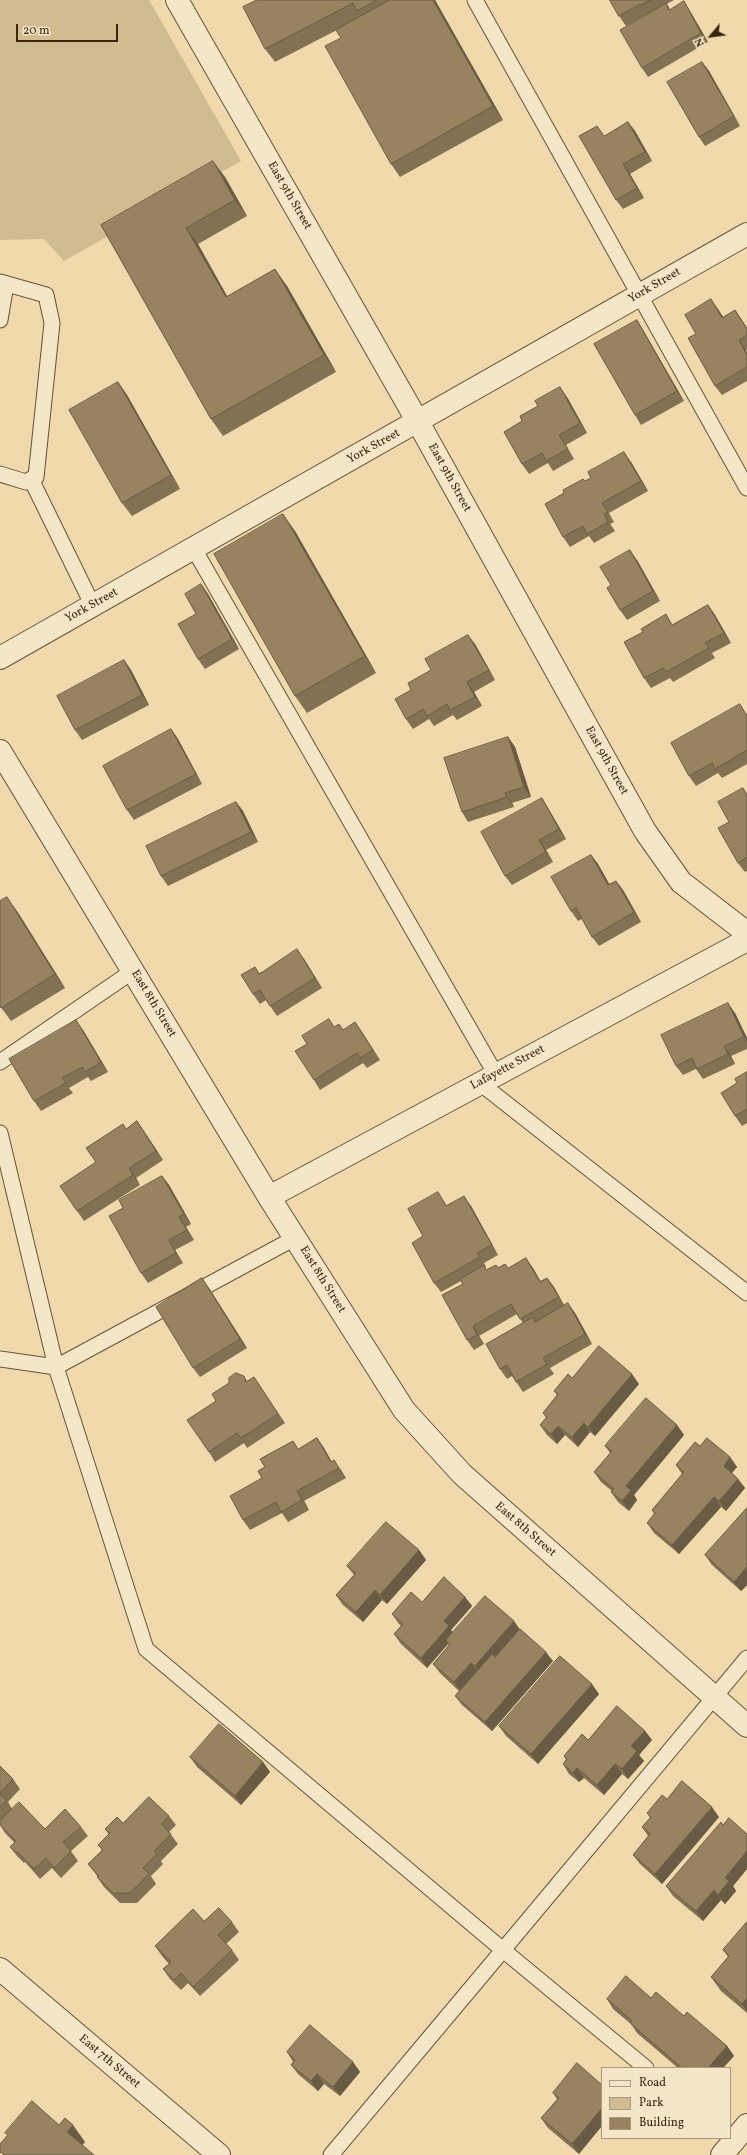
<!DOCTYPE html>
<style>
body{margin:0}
#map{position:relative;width:747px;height:2155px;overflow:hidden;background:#f0d9ac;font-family:Vollkorn,serif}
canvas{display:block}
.legend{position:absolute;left:601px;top:2067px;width:130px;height:72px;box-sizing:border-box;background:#f5e6c9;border:1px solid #aa997f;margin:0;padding:5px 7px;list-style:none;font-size:12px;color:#39260f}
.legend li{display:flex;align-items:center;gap:8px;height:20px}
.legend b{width:20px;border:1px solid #aa997f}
.north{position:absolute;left:691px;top:16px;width:40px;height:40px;-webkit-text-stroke:3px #f5e6c9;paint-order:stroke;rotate:241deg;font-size:11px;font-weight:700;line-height:16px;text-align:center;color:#39260f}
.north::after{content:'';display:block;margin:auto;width:14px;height:18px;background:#39260f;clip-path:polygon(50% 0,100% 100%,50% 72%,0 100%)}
.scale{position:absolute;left:16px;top:24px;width:102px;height:18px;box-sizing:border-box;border:2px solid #39260f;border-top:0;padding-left:5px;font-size:12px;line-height:14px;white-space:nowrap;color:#39260f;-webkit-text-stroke:3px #f5e6c9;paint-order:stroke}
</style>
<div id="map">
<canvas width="747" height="2155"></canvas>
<ul class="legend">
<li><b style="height:5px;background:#f5e6c9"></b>Road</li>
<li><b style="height:11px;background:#d1bb91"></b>Park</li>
<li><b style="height:11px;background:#988361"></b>Building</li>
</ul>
<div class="north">N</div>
<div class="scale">20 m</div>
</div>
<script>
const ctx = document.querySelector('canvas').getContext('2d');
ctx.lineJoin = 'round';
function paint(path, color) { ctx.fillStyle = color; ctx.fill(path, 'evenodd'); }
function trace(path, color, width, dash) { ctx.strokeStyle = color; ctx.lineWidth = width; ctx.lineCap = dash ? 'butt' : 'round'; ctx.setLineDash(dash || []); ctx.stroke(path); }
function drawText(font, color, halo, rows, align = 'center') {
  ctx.font = font + ' Vollkorn,serif'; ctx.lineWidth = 4; ctx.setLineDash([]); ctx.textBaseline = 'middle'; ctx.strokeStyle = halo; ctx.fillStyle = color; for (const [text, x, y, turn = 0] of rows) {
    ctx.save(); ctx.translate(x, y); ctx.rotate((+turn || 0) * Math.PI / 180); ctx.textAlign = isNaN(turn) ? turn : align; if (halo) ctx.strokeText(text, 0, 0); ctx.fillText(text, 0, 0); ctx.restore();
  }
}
const green = new Path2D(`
 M0,0H149L241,161L64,261L44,239L0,240Z`);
const service = new Path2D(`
 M475,0L747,488
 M0,282L46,295L52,323L36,477L26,482L0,474
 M0,320L6,284
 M31,479L93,606
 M194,549L496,1075
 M0,1062L133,971
 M480,1083L747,1293
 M0,1133L56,1367L0,1359
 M295,1238L56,1367L146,1649L503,1950L331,2155
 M646,2068L503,1950L747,1658`);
const minor = new Path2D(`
 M177,0L418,422L645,831L681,882L747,933
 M0,658L747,234
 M269,1197L747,940
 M0,1969L219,2155
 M722,2155L747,2125`);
const tertiary = new Path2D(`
 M0,751L269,1197L404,1410L462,1474L747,1726`);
const wall = new Path2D(`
 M257,0H435L503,120L400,177L391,164L341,38L337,30L275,62L265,49Z
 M610,0H674L667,4L670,9L690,11L708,42L648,77L642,68L647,14L626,26L619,16Z
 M702,62L709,71L740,126L705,146L699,137Z
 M628,122L635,131L652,161L630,174L644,198L623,209L616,200L604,136Z
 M225,177L247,216L198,244L227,296L287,286L336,372L223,436L211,419L101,225Z
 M718,309L723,317L735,310L747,328V349L746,350L747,353V381L722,395L715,386L696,334Z
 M637,320L643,330L684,401L641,425L635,415Z
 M118,382L127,395L180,489L132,516L122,503Z
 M567,397L587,433L566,445L574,459L553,471L548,463L529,474L522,464Z
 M631,462L648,491L609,513L614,522L610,524L615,531L594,543L589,536L570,547L563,537L585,481Z
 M295,531L376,673L307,713L295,696Z
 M637,560L660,601L627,620L620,610L611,585Z
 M201,584L208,594L239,649L205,669L198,659L196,614Z
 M708,605L715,615L731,643L712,653L715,658L673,682L670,678L651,688L644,678L673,624Z
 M475,644L495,680L474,692L482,706L457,720L453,715L434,726L429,719L413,729L406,719L411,690Z
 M124,660L131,670L149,705L82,740L75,730Z
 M747,713V764L722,778L718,773L696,786L689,776Z
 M171,729L178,739L202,784L134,820L127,810Z
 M508,737L515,747L531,797L512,803L514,807L468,822L462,812Z
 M743,788L747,794V871L745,872L738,863L729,822Z
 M542,798L548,808L566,839L546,850L553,862L512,885L505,876Z
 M236,802L243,811L258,842L168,886L161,876Z
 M591,855L598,864L609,884L616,881L623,890L641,922L599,946L592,937L582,919L578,921L571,911Z
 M17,911L65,988L11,1021L0,1006Z
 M304,959L322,988L277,1016L266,1000L260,1004L253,994L255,967L259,973Z
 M735,1013L747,1038V1049L731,1056L735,1064L703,1079L696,1069L683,1075L676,1066Z
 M329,1019L334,1027L343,1030L355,1022L380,1060L367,1068L363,1063L320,1090L314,1080L307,1044Z
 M83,1030L108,1072L91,1081L88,1077L69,1088L73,1093L41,1111L34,1101Z
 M747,1072V1123L742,1126L735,1116L737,1083Z
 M137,1121L163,1160L136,1178L140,1185L84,1221L77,1211L96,1162L126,1129Z
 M162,1176L169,1185L191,1224L186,1227L194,1240L175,1250L183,1263L148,1283L141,1273L123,1208Z
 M438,1192L447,1206H471L498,1255L484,1263L486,1267L485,1268L487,1270L496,1265L498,1268L505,1264L508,1268H533L540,1281L547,1278L554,1287L564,1305L575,1313L592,1344L550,1368L554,1374L523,1392L512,1376L507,1379L500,1369L523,1323L517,1314L479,1336L484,1344L474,1350L467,1340L463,1284L461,1281L441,1292L434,1283L423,1236Z
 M209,1288L247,1348L200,1377L193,1368Z
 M244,1376L247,1381L254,1377L285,1423L247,1448L244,1443L215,1462L209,1452L216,1401Z
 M572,1378L639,1384L595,1436L590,1432L578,1447L565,1435L557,1444L547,1435L540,1425L546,1418L543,1413L557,1395L554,1391Z
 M677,1425L684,1435L634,1495L637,1500L629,1511L618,1502L611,1492L612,1491L601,1482L594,1472L610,1453L605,1446Z
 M317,1438L324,1448L332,1462L341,1470L346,1478L304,1501L309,1510L288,1522L282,1513L250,1530L243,1520L262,1478L299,1449Z
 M700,1446L730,1457L737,1467L732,1473L738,1479L745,1488L726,1511L721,1507L679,1554L654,1533L647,1523L654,1514L652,1510L682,1474L676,1465Z
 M747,1508V1585L741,1591L712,1565L705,1555Z
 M419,1550L426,1560L387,1604L382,1600L363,1622L343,1605L336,1595L354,1575L347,1566Z
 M465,1597L472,1606L451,1630L453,1632L520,1629L553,1661L492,1731L462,1705L455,1696L459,1691L440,1673L433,1664L449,1645L448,1644L427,1668L401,1644L394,1634L401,1626L399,1624L392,1614L422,1602Z
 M599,1694L538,1764L506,1736L499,1726Z
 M645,1731L652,1740L639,1755L644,1761L628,1779L622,1774L604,1795L584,1778L579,1782L569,1774L563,1764L566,1760L564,1756L588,1740Z
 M190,1757L263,1762L270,1772L241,1805L197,1767Z
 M0,1766L13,1779L20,1789L8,1802L12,1809L45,1829L81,1827L88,1836L71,1851L78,1861L61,1878L52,1868L40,1879L25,1862L24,1863L17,1856L10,1847L15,1843L5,1833L0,1825Z
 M647,1813L719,1817L662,1884L640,1864L633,1855L648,1836L642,1827L650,1818Z
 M169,1816L176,1825L169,1832L178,1844L161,1861L163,1864L151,1876L156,1884L137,1903H120L104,1887L97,1877H98L88,1864L102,1850L98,1845L109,1835L105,1829L123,1823Z
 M723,1825L747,1834V1869L733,1886L736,1891L725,1904L721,1900L703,1921L673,1896L666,1886Z
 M204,1921L232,1922L239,1932L226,1944L232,1950L239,1960L200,1996L188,1983L181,1990L170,1979L163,1969L169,1964L162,1956L155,1946Z
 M747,1922V2013L721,1991L711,1977L728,1957L723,1950Z
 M651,1998L684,2016L727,2046L734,2056L723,2068H678L637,2033L631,2024L613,2009L607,1999Z
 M287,2052L353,2062L360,2072L340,2096L324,2084L318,2091L298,2074L291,2065L293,2062Z
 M577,2063L579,2154L548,2128L541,2118L557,2099L553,2093Z`);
const shadedWall = new Path2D(`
 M433,0H435L503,120L493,106Z
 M684,1L690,11L708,42L701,33Z
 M702,62L709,71L740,126L734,116Z
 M628,122L635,131L652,161L645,152Z
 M213,161L225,177L247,216L235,200Z
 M623,164L630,174L644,198L637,188Z
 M186,228L198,244L237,314L226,297Z
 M275,269L287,286L336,372L324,355Z
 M711,299L718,309L729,327L722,318Z
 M735,310L742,320L747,328V329Z
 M637,320L643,330L684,401L677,391Z
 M739,340L746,350L747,353V355Z
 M118,382L127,395L180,489L171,475Z
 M560,387L567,397L587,433L580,423Z
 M624,452L631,462L648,491L641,481Z
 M283,514L295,531L376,673L365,656Z
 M604,514L610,524L615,531L608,522Z
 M630,550L637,560L660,601L653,591Z
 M201,584L208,594L239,649L232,639Z
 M708,605L715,615L731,643L724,633Z
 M468,635L475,644L495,680Z
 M124,660L131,670L149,705L142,695Z
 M467,682L474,692L482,706L475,697Z
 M171,729L178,739L202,784L196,774Z
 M508,737L515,747L531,797L524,787Z
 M505,793L512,803L514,807L507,797Z
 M542,798L548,808L566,839L559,829Z
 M236,802L243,811L258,842L251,832Z
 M539,840L546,850L553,862L546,852Z
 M591,855L598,864L615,894L608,885Z
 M616,881L623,890L641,922L634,912Z
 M7,897L17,911L65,988L55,974Z
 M297,949L304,959L322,988L315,978Z
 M728,1003L735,1013L747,1038V1041L744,1037Z
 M76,1020L83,1030L108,1072L101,1062Z
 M355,1022L362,1032L380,1060L373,1050Z
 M724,1046L731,1056L735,1064L728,1054Z
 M137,1121L144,1131L163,1160L156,1151Z
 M129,1168L136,1178L140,1185L133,1175Z
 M162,1176L169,1185L191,1224L184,1214Z
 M464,1196L471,1206L498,1255L492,1245Z
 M179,1217L186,1227L194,1240L187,1230Z
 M169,1240L175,1250L183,1263L176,1253Z
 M526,1258L533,1268L546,1291L540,1282Z
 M202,1278L209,1288L247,1348L240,1339Z
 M547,1278L554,1287L565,1307L559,1297Z
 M568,1303L575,1313L592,1344L585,1334Z
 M473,1326L479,1336L484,1344L477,1335Z
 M632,1374L639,1384L595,1436L588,1427Z
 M584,1423L590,1432L578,1447L572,1437Z
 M677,1425L684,1435L634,1495L637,1500L629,1511L622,1501L626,1486Z
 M558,1426L565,1435L557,1444L551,1434Z
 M317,1438L324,1448L336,1470L331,1462Z
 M730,1457L737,1467L730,1475L724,1466Z
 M334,1460L341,1470L346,1478L339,1468Z
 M738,1479L745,1488L726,1511L719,1501Z
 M297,1491L304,1501L309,1510L302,1500Z
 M714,1497L721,1507L679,1554L672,1545Z
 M419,1550L426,1560L387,1604L380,1595Z
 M747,1567V1585L741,1591L734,1582Z
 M375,1590L382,1600L363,1622L356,1612Z
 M465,1597L472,1606L451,1630L455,1636L446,1640L448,1644L427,1668L421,1658L444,1621Z
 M514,1621L521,1631L482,1676L475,1666Z
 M546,1652L553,1661L492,1731L485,1722Z
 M471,1663L478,1672L461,1692L454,1682Z
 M592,1684L599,1694L538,1764L531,1754Z
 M645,1731L652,1740L639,1755L644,1761L628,1779L622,1769L631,1746Z
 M263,1762L270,1772L241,1805L235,1796Z
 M615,1764L622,1774L604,1795L597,1785Z
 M577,1768L584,1778L579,1782L573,1773Z
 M712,1807L719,1817L662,1884L655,1874Z
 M747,1851V1869L733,1886L736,1891L725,1904L718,1895L725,1878Z
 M714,1890L721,1900L703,1921L696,1911Z
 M747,1998V2011L742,2004Z
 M727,2046L734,2056L723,2068H708Z
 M353,2062L360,2072L340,2096L333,2087Z
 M317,2074L324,2084L318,2091L311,2081Z
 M602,2108V2126L579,2154L572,2144Z
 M73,2125L85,2142L79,2149L67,2132Z`);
const building = new Path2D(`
 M257,0H377L357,11L353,3L265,49L243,7Z
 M390,0H433L493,106L391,164L325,46L341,38L336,30Z
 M610,0H651L641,5L640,4L619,16Z
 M684,1L701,33L642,68L620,30L666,3L669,10Z
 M702,62L734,116L699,137L667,82Z
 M628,122L645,152L623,164L637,188L616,200L579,136L597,126L604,136Z
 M213,161L235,200L186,228L226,297L275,269L324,355L211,419L101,225Z
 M711,299L722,318L735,310L747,329V335L739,340L747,355V367L715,386L688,338L696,334L685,315Z
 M637,320L677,391L635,415L594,344Z
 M118,382L171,475L122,503L69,410Z
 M560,387L580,423L559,435L568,449L546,461L542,453L522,464L504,432L522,421L520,416L538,406L535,401Z
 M624,452L641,481L602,503L608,512L604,514L608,522L587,534L583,526L563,537L545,504L564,493L563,490L583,479L585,481L591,478L588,472Z
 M283,514L365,656L295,696L214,554Z
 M630,550L653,591L620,610L607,588L611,585L600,567Z
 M201,584L232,639L198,659L178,624L196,614L185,594Z
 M708,605L724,633L705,643L709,648L666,672L663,668L644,678L624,642L643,632L641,629L666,614L672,625Z
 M468,635L489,670L467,682L475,697L450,710L447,704L427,716L423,709L406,719L395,699L411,690L408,683L431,670L425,659Z
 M124,660L142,695L75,730L57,696Z
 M740,704L747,716V750L715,769L712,763L689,776L671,743Z
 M171,729L196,774L127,810L103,766Z
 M508,737L524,787L505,793L507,797L462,812L444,758Z
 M743,788L747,795V857L738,863L718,828L729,822L718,802Z
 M542,798L559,829L539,840L546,852L505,876L481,832Z
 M236,802L251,832L161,876L146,846Z
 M591,855L608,885L616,881L634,912L592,937L576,908L571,911L551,877Z
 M7,897L55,974L1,1008L0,1006V901Z
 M297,949L315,978L270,1006L260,990L253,994L241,975L255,967L259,974Z
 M728,1003L744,1037L724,1046L728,1054L697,1069L692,1058L676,1066L661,1035Z
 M329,1019L334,1027L339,1024L343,1030L355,1022L373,1050L360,1058L357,1053L314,1080L295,1051L307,1044L302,1036Z
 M76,1020L101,1062L85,1072L82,1067L62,1078L66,1083L34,1101L9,1059Z
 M747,1072V1109L735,1116L721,1093L737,1083L735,1079Z
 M137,1121L156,1151L129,1168L133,1175L77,1211L60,1186L96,1162L86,1148L123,1124L126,1129Z
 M162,1176L184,1214L179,1217L187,1230L169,1240L176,1253L141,1273L109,1216L123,1208L119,1200Z
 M438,1192L446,1206L464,1196L492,1245L477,1253L480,1257L434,1283L412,1243L423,1236L408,1209Z
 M526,1258L540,1282L547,1278L559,1297L520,1319L511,1304L473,1326L477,1335L467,1340L442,1295L463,1284L460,1279L484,1265L486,1270L496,1265L498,1268L505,1264L508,1268Z
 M202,1278L240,1339L193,1368L156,1307Z
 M568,1303L585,1334L543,1358L547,1364L516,1382L507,1365L500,1369L486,1344L533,1317L535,1322Z
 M599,1346L632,1374L588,1427L584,1423L572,1437L558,1426L551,1434L540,1425L547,1417L543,1413L558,1394L554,1391L568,1374L572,1378Z
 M236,1373L244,1376L246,1382L254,1377L278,1414L241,1438L237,1433L209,1452L187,1420L216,1401L212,1394L229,1383V1378Z
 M646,1398L677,1425L626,1486L631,1490L622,1501L611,1492L614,1489L594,1472L612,1451L605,1446Z
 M317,1438L331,1462L334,1460L339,1468L297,1491L302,1500L281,1512L276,1502L243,1520L230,1496L262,1478L258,1471L265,1467L260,1459L293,1441L298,1449Z
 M707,1438L730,1457L724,1466L738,1479L719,1501L714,1497L672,1545L647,1523L655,1513L652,1510L684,1472L676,1465L695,1442L700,1446Z
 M747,1508V1567L734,1582L705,1555Z
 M386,1522L419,1550L380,1595L375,1590L356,1612L336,1595L356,1573L347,1566Z
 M444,1577L465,1597L444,1621L449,1626L421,1658L394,1634L403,1624L392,1614L411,1592L422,1602Z
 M485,1596L514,1621L475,1666L471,1663L454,1682L433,1664L450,1644L446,1640Z
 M520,1629L546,1652L485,1722L455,1696L492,1654L495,1657Z
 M560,1656L592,1684L531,1754L499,1726Z
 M617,1706L645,1731L631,1746L637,1751L622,1769L615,1764L597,1785L577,1768L573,1773L563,1764L567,1759L564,1756L582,1734L588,1740Z
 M219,1724L263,1762L235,1796L190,1757Z
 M0,1766L13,1779L0,1793Z
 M682,1781L712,1807L655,1874L633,1855L650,1834L642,1827L651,1817L647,1813L662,1795L667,1799Z
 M0,1794L6,1800L0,1807Z
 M149,1797L169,1816L161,1824L171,1834L154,1851L157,1854L143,1868L149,1874L130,1893H113L97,1877L99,1876L88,1864L103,1850L98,1845L110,1833L105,1829L117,1817L123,1823Z
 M19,1802L45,1829L65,1809L81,1827L63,1842L71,1851L54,1868L46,1858L34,1869L18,1852L17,1853L10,1847L16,1841L0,1825V1821Z
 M729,1818L747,1834V1851L725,1878L729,1881L718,1895L714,1890L696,1911L666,1886L721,1822L723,1825Z
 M219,1908L232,1922L218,1935L232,1950L193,1987L181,1973L174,1980L163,1969L171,1962L155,1946L193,1909L204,1921Z
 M747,1922V1998L742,2004L711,1977L729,1956L723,1950Z
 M626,1976L651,1998L656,1992L684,2016L687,2012L727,2046L708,2068H682L630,2023L632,2021L607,1999Z
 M310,2025L353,2062L333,2087L317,2074L311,2081L291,2065L295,2060L287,2052Z
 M577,2063L602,2085V2108L572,2144L541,2118L559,2098L553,2093Z
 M32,2101L59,2125L65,2118L73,2125L67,2132L94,2155H4L0,2152V2144L8,2135L5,2133Z`);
const streetNames = [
 ["East 9th Street",289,196,60],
 ["York Street",655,286,-30],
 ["York Street",374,447,-29],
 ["East 9th Street",449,478,61],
 ["York Street",92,606,-29],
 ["East 9th Street",606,761,61],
 ["East 8th Street",153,1004,59],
 ["Lafayette Street",508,1068,-28],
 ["East 8th Street",322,1280,58],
 ["East 8th Street",525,1530,41],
 ["East 7th Street",109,2062,40]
];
paint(green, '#d1bb91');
trace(service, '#675336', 17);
trace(minor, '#675336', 24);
trace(tertiary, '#675336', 24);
trace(service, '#f5e6c9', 15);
trace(minor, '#f5e6c9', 22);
trace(tertiary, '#f5e6c9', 22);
paint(wall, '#837153');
paint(shadedWall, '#6a5c44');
paint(building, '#988361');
trace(building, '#6a5c44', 1);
drawText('12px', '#39260f', '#f5e6c9', streetNames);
</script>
